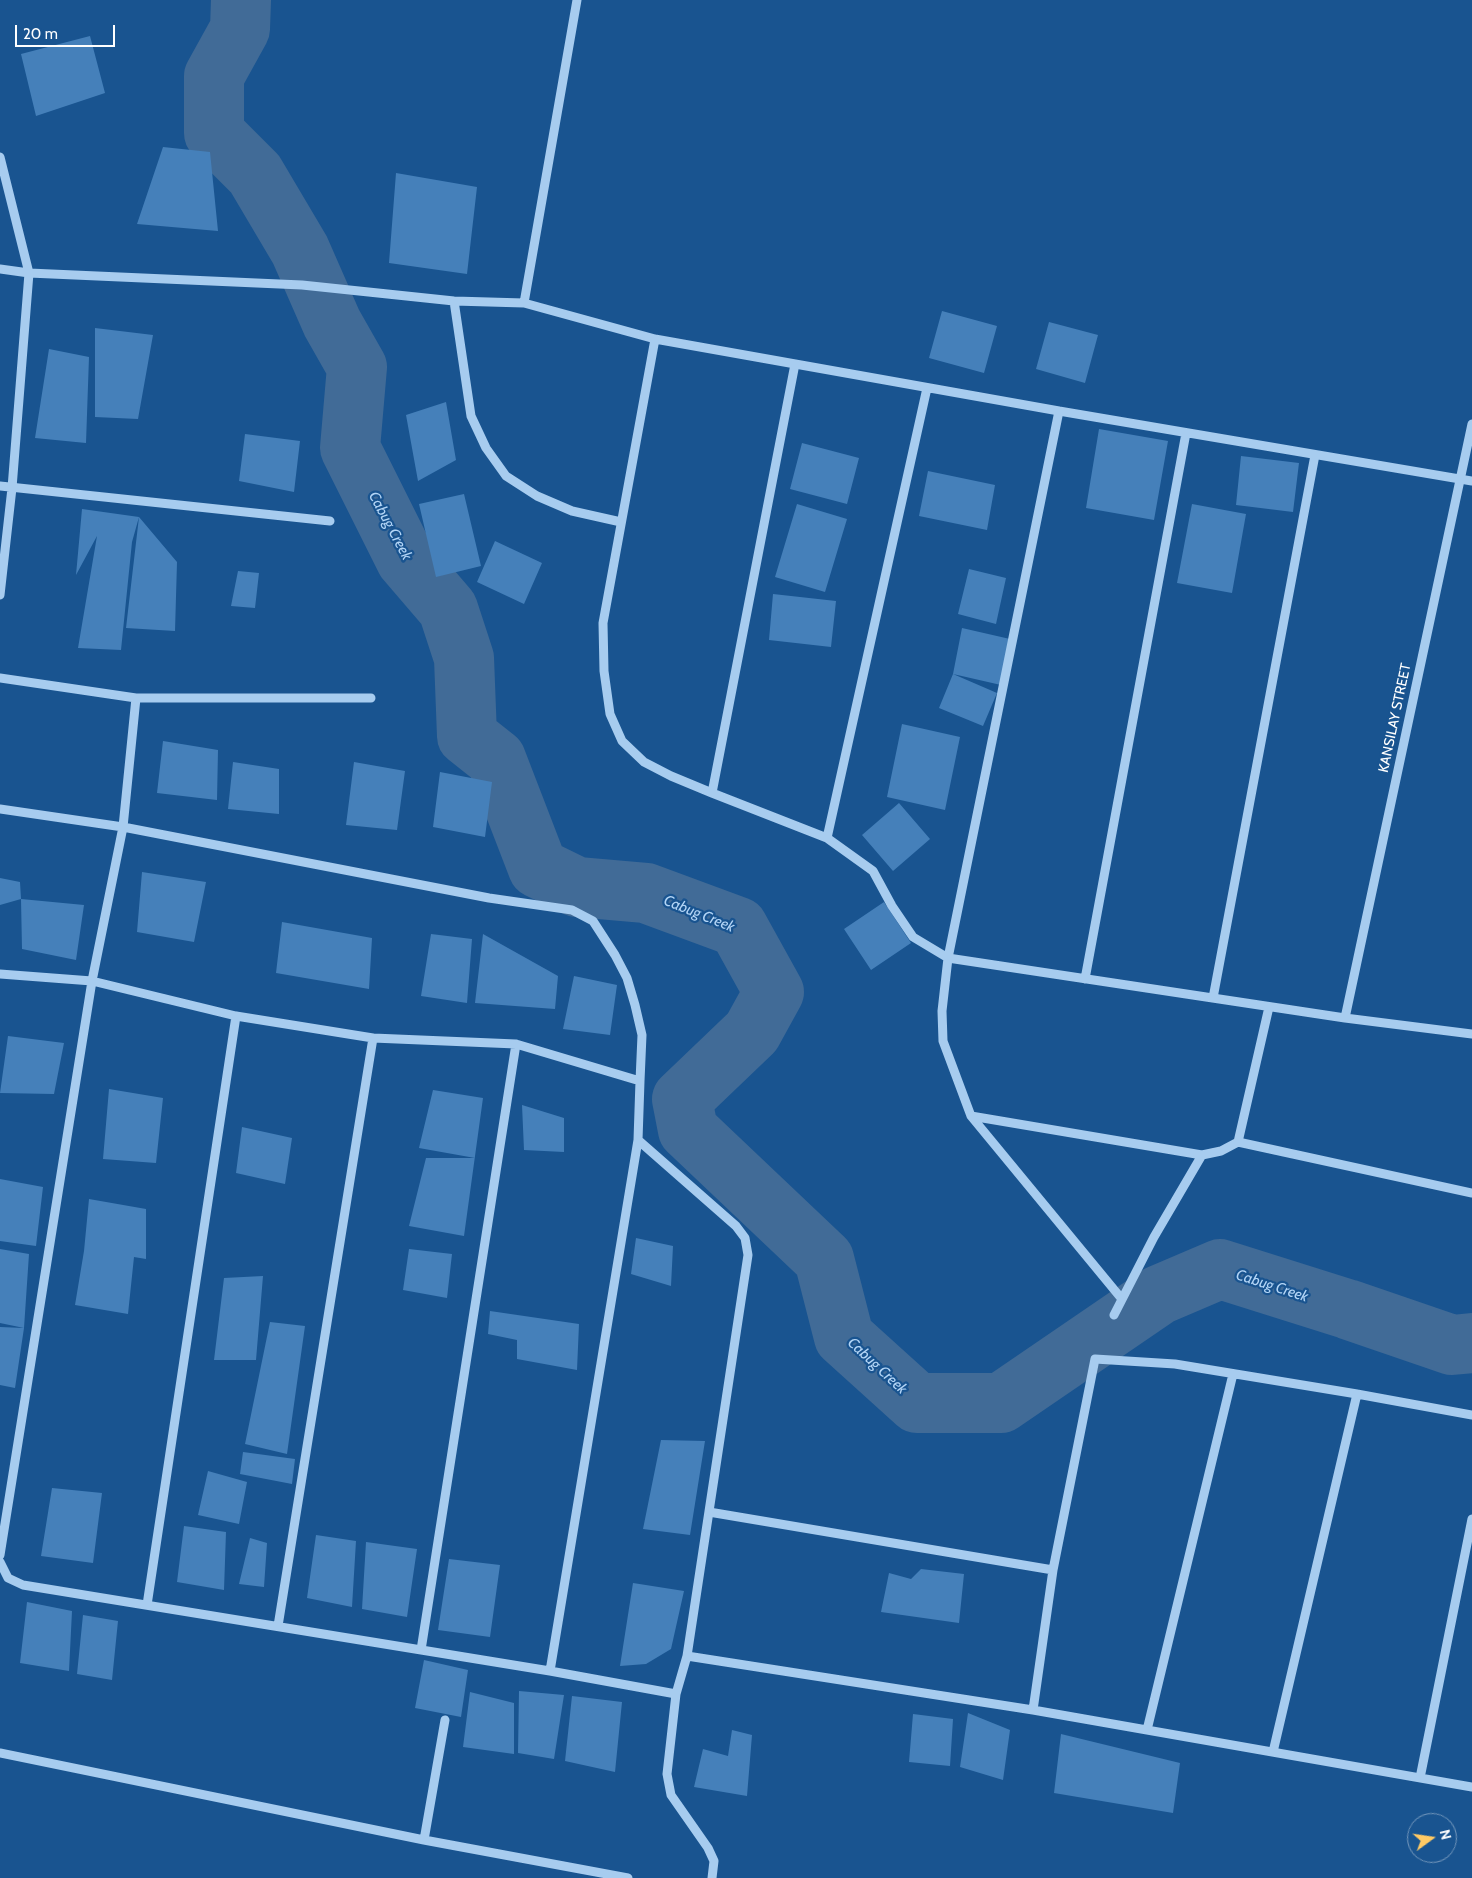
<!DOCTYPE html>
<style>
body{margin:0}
#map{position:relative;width:1472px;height:1878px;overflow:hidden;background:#195490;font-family:Cabin,sans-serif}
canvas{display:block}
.north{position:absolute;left:1407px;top:1813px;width:50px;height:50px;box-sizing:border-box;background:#195490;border:1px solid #7598bc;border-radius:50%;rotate:76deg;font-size:14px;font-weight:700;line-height:20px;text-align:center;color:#fff}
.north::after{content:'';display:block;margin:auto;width:18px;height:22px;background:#ffca65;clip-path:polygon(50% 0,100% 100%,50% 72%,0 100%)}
.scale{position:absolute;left:15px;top:25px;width:100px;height:22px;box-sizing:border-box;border:2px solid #fff;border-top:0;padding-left:6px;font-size:15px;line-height:18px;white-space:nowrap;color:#fff;-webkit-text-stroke:4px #195490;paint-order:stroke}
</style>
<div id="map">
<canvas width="1472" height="1878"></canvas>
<div class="north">N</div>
<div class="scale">20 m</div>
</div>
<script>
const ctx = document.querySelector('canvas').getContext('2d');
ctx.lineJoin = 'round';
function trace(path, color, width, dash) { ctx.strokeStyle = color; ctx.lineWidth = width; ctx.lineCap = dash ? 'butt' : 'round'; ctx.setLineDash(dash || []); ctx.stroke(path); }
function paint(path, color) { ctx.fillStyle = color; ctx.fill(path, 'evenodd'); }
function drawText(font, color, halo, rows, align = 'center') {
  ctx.font = font + ' Cabin,sans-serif'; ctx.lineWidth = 4.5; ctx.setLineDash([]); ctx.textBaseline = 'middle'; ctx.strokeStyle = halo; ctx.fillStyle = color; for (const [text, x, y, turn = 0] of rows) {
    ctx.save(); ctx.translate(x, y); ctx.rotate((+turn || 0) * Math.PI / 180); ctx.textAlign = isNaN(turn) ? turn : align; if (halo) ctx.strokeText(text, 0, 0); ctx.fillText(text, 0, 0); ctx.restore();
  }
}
const river = new Path2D(`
 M241,0L240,29L214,76V133L255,174L300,250L332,323L357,367L350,448L406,560L448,609L464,658L467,736L496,759L538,868L577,887L646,893L738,927L774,992L752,1032L682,1099L688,1130L824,1259L844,1337L917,1403H1001L1159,1295L1220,1269L1347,1309L1452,1345L1472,1343`);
const building = new Path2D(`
 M90,36L105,93L36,116L21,54Z
 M163,147L210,152L218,231L137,224Z
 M396,173L477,187L467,274L389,263Z
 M942,311L997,326L984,373L929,358Z
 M1049,322L1098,335L1085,383L1036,369Z
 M95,328L153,335L138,419L95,417Z
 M49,349L89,357L86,443L35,438Z
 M446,402L456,460L418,481L406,415Z
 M1099,429L1168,441L1154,520L1086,508Z
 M245,434L300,441L294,492L239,481Z
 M802,443L859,458L847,504L790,489Z
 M1241,456L1299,463L1293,512L1236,505Z
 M928,471L995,485L987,530L919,516Z
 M464,494L481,566L436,577L419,504Z
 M797,504L847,519L825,592L775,577Z
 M1192,504L1246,514L1232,593L1177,583Z
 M82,509L139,517L177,562L175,631L126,628L139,517L132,542L121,650L78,648L97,536L76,575Z
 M495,541L542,563L524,604L477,582Z
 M969,569L1006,578L996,624L958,614Z
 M238,571L259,573L255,608L231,606Z
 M773,594L836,601L831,647L769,640Z
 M962,628L1010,639L1001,685L953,674L997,693L983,726L939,708L953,674Z
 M902,724L960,737L945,810L887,797Z
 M163,741L218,750L217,800L157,793Z
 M233,762L279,769V814L228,809Z
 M354,762L405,771L397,830L346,825Z
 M440,772L492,782L485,837L433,827Z
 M899,803L930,839L893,871L862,835Z
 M142,872L206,882L194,942L137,932Z
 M0,878L20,882L21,899L0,905Z
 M21,899L84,905L76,960L22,949Z
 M884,902L911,943L871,970L844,929Z
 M282,922L372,938L369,989L276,973Z
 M431,934L472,939L467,1003L421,996Z
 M483,934L558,976L555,1009L475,1003Z
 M574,976L617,985L610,1035L563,1029Z
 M8,1036L64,1043L54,1094L0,1093Z
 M109,1089L163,1098L156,1163L103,1159Z
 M433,1090L483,1098L464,1236L409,1226L426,1158H475L419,1148Z
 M522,1105L564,1118V1152L524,1150Z
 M242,1127L292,1138L285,1184L236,1173Z
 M0,1179L43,1187L36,1246L0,1241Z
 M89,1199L146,1209V1259L134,1257L128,1314L75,1305L84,1251Z
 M636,1238L673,1246L671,1286L631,1274Z
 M0,1249L29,1254L24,1328L0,1323Z
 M409,1249L452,1254L447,1298L403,1290Z
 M263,1276L256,1360H214L224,1278Z
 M490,1311L579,1324L577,1370L517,1359V1340L488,1334Z
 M270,1322L305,1326L287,1454L245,1444Z
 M0,1327L24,1328L15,1388L0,1385Z
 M661,1440L705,1441L690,1535L643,1529Z
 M243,1452L295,1459L292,1484L240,1474Z
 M208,1471L247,1482L239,1524L198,1515Z
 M52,1488L102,1493L93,1563L41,1556Z
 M184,1526L226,1532L224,1590L177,1582Z
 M316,1535L356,1541L352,1607L307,1598Z
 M250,1538L267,1543L264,1587L239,1584Z
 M366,1542L417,1549L407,1617L362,1609Z
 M449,1559L500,1565L490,1637L438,1630Z
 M921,1569L964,1574L959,1623L881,1612L889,1573L911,1579Z
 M633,1583L684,1591L671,1649L646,1664L620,1666Z
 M27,1602L72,1611L69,1671L20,1663Z
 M83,1615L118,1621L112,1680L77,1674Z
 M424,1660L468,1670L461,1717L415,1708Z
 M519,1691L564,1695L554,1759L518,1753Z
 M470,1692L514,1703V1754L463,1747Z
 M572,1696L622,1702L615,1772L565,1761Z
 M968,1713L1010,1730L1003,1780L960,1767Z
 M913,1714L953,1719L950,1766L909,1762Z
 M732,1730L752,1735L747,1796L694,1787L703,1749L728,1756Z
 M1061,1734L1180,1763L1173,1813L1054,1793Z`);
const minor = new Path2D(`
 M0,157L29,273L302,285L454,301L524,303L655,339L1059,411L1472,481
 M0,269L29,273L12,488L0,595
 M454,301L471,416L486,448L506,476L537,496L572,511L621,522
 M524,303L577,0
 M655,339L603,623L604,671L610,714L622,741L644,762L671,776L712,793L827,838L873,871L892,906L913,937L948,958L1345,1018L1472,1034
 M1059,411L948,958L942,1011L943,1041L971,1116L1121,1298
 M0,486L330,521
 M0,678L136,698H371
 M712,793L795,364
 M0,809L123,827L489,898L572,910L593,921L615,955L627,978L635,1005L642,1035L640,1081
 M827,838L927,388
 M0,974L92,981L236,1016L373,1038L516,1044L640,1081L638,1140L736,1226L745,1238L748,1255L687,1656L676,1694L550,1671L23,1585L8,1578L0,1562
 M1085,979L1186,433
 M1213,998L1315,455
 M1345,1018L1472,424
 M971,1116L1202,1155L1221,1151L1238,1142L1269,1007
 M1238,1142L1472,1193
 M1114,1315L1154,1237L1202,1155
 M709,1512L1053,1570L1033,1710
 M0,1555L92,981L123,827L136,698
 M1053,1570L1095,1359L1175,1364L1357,1394L1472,1415
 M147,1605L236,1016
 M278,1626L373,1038
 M421,1650L516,1044
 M687,1656L1033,1710L1472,1787
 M550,1671L638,1140
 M676,1694L667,1774L671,1795L708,1848L714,1861L712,1878
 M1147,1730L1233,1374
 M1273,1752L1357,1394
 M0,1753L424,1840L628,1878
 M1420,1778L1472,1519
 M424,1840L445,1720`);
const streetNames = [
 ["KANSILAY STREET",1395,718,-78]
];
const waterNames = [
 ["Cabug Creek",390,526,62],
 ["Cabug Creek",699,914,22],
 ["Cabug Creek",1272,1286,18],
 ["Cabug Creek",877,1366,43]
];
trace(river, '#416b97', 60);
paint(building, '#4580ba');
trace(minor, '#a7ccef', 9);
drawText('14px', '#fff', '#195490', streetNames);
drawText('italic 15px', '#b3d5f6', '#195490', waterNames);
</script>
